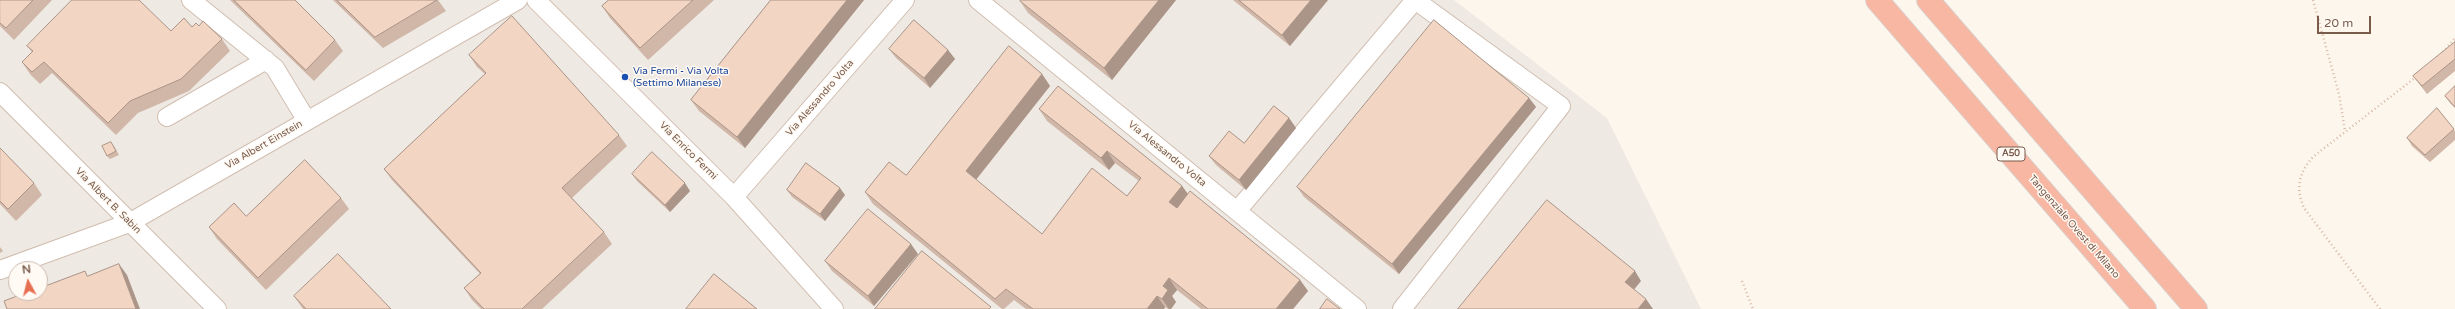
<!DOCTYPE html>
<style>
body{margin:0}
#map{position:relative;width:2455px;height:309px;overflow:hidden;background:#fdf6ec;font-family:"Varela Round",sans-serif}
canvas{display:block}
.north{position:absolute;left:8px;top:261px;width:40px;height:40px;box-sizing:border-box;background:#fffaf3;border:1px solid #cabbb1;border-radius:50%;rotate:353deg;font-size:11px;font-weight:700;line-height:16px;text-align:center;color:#7a5c4d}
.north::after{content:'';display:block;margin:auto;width:14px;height:18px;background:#e76f51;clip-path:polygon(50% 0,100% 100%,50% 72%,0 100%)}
.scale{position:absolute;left:2317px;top:16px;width:54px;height:18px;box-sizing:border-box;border:2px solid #7a5c4d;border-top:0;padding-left:5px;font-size:12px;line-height:14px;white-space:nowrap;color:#7a5c4d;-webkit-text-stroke:3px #fffaf3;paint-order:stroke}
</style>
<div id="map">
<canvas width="2455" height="309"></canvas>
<div class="north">N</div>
<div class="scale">20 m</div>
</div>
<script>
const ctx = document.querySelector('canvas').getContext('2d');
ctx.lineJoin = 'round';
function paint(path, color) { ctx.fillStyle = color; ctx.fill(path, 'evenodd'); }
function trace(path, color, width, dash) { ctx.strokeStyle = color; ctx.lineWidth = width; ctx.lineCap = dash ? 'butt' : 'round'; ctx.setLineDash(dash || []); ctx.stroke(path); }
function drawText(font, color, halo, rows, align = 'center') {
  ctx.font = font + ' "Varela Round",sans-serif'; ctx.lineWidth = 3; ctx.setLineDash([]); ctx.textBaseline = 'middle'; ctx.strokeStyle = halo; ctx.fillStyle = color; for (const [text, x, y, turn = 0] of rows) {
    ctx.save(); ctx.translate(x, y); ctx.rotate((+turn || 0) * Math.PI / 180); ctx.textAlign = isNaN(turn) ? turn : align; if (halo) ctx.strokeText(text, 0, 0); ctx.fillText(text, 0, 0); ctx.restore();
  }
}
const industrial = new Path2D(`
 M0,0H1454L1607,118L1701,309H0ZM16,269H40V293H16Z`);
const path = new Path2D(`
 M2313,0L2339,94L2345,131
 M2443,52L2455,38
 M1742,281L1753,309
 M2380,309L2304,208C2295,187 2299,172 2314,156L2416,77`);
const minor = new Path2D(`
 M191,0L275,68L307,121
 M536,0L734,197L834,309
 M978,0L1357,309
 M0,92L217,309
 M167,117L266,60
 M734,197L905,0
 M1237,211L1415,0L1561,106L1402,309
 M0,270L129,223L518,0`);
const highway = new Path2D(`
 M1877,0L2145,309
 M1928,0L2196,309`);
const wall = new Path2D(`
 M0,0H52L14,40L0,26Z
 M230,0H295L335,40L343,51L314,81Z
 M333,0H438L446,11L383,48Z
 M609,0H714L648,60L610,18L602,6Z
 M771,0H864L745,148L699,111L691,100Z
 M1021,0H1176L1112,80L1028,13L1020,1Z
 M1233,0H1328L1290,46Z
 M199,26L222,39L230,51L189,91L138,113L116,135L52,73L40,84L30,74L22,62L32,52L27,46L171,31L192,27Z
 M2455,42V71L2427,94L2413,76Z
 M889,49L948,50L955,59L930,88L896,58Z
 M469,55L619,135L627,146L572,198L604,232L612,244L542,309H481L472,300L464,288L480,274L392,180L384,169L485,74L477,67Z
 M1042,74L1050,86L976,180L1042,234L1127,196L1139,181L1115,163L1109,170L1047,121L1039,109L1182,186L1188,194L1300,280L1308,291L1293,309H1201L1177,290L1172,296L1176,302L1171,309H1168L1165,307L1164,309H1026L1014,300L1004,309H1002L873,204L865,192L906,175Z
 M2455,86V108L2450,103L2445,96Z
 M1529,98L1536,107L1399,274L1304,197L1297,187Z
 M2437,108L2455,131V140L2430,162L2412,146L2407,138Z
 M1289,118L1296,128L1246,190L1216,165L1209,156L1244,143Z
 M114,146L119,155L110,159L107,156Z
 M0,148L34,183L42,195L16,221L0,204Z
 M632,174L690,191L670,212L637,181Z
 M787,190L845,195L825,221L792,197Z
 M341,198L349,209L266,290L217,239L209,227L246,216Z
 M0,247L3,251L0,253Z
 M918,254L874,306L832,271L825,261Z
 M294,296L391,309H303Z`);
const shadedWall = new Path2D(`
 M847,0H864L745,148L737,137Z
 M1159,0H1176L1112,80L1104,68Z
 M1311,0H1328L1290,46L1282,35Z
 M948,50L955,59L930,88L924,78Z
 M1042,74L1050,86L974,182L966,171Z
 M1529,98L1536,107L1399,274L1392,264Z
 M1289,118L1296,128L1246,190L1239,180Z
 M1107,151L1115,163L1109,170L1101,158Z
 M685,183L690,191L670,212L665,205Z
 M1182,186L1190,197L1177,214L1169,202Z
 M840,188L845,195L825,221L820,214Z
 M911,244L918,254L874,306L868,296Z
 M119,264L127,275L140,309H136Z
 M1635,271L1641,281L1632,292L1625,282Z
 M1169,278L1177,290L1172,296L1176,302L1171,309H1169L1162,299L1163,286Z
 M1300,280L1308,291L1293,309H1276Z
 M1157,296L1165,307L1164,309H1147Z
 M1646,299L1653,309H1638Z`);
const building = new Path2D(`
 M0,0H33L6,28L0,23Z
 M72,0H139L171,31L184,18L192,27L196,23L199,26L203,21L222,39L181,79L130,101L108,123L44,62L32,72L22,62L33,51L27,46Z
 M234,0H295L335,40L306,70Z
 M337,0H437L375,37Z
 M609,0H693L640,48L602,6Z
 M771,0H847L737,137L691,100Z
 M1021,0H1159L1104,68L1020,1Z
 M1239,0H1311L1282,35Z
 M512,16L619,135L562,188L604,232L522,309H484L464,288L481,273L384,169L486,73L469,55Z
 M914,20L948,50L924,78L889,49Z
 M1434,20L1529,98L1392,264L1297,187Z
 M2455,42V59L2422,86L2413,76Z
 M1009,46L1042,74L966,171L1042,234L1092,168L1127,196L1141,178L1107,151L1101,158L1039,109L1058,86L1182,186L1169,202L1177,208L1190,191L1300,280L1276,309H1208L1169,278L1163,286L1168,290L1162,299L1157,296L1147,309H1033L1006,289L995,299L865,192L889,162L906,175Z
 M2455,86V107L2445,96Z
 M1274,106L1289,118L1239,180L1209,156L1229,131L1244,143Z
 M2437,108L2454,129L2425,155L2407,138Z
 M111,142L116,151L107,156L102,146Z
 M0,148L34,183L8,209L0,201Z
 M652,152L685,183L665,205L632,174Z
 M305,160L341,198L258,278L209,227L234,203L246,216Z
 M806,163L840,188L820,214L787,190Z
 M1547,200L1635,271L1625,282L1646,299L1638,309H1458Z
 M868,209L911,244L868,296L825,261Z
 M922,251L991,307L989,309H875Z
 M338,254L391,309H306L294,296Z
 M119,264L136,309H7L4,301L25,293H40V288L85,271L87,276Z
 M714,274L757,309H686Z
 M1327,299L1340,309H1320Z`);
const markers = [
 [625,77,4,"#1a4fb4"]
];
const shields = [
 [2011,154,28]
];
const shieldNames = [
 ["A50",2011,154]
];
const transitNames = [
 ["Via Fermi - Via Volta",633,71],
 ["(Settimo Milanese)",633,83]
];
const streetNames = [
 ["Via Alessandro Volta",820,98,-49],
 ["Via Albert Einstein",264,145,-30],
 ["Via Enrico Fermi",688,151,45],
 ["Via Alessandro Volta",1167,154,39],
 ["Via Albert B. Sabin",108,201,45],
 ["Tangenziale Ovest di Milano",2074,227,49]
];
paint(industrial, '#efe9e4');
trace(minor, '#d1beb0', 20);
trace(highway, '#dad1cd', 24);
trace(path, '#d9b8a5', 2.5, [1, 3]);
trace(minor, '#fff', 18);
trace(highway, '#f7b7a3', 22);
paint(wall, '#d1b7a8');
paint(shadedWall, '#aa9588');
paint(building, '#f3d5c3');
trace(building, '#aa9588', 1);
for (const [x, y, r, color] of markers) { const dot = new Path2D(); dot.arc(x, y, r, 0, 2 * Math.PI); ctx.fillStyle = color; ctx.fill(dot); trace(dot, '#fffaf3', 1.5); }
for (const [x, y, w] of shields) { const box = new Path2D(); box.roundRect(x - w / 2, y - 7, w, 14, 3); ctx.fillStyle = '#fffaf3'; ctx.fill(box); trace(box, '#7a5c4d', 1); }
drawText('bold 9px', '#7a5c4d', null, shieldNames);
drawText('10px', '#164399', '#fffaf3', transitNames, 'left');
drawText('10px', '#7a5c4d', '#fffaf3', streetNames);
</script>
